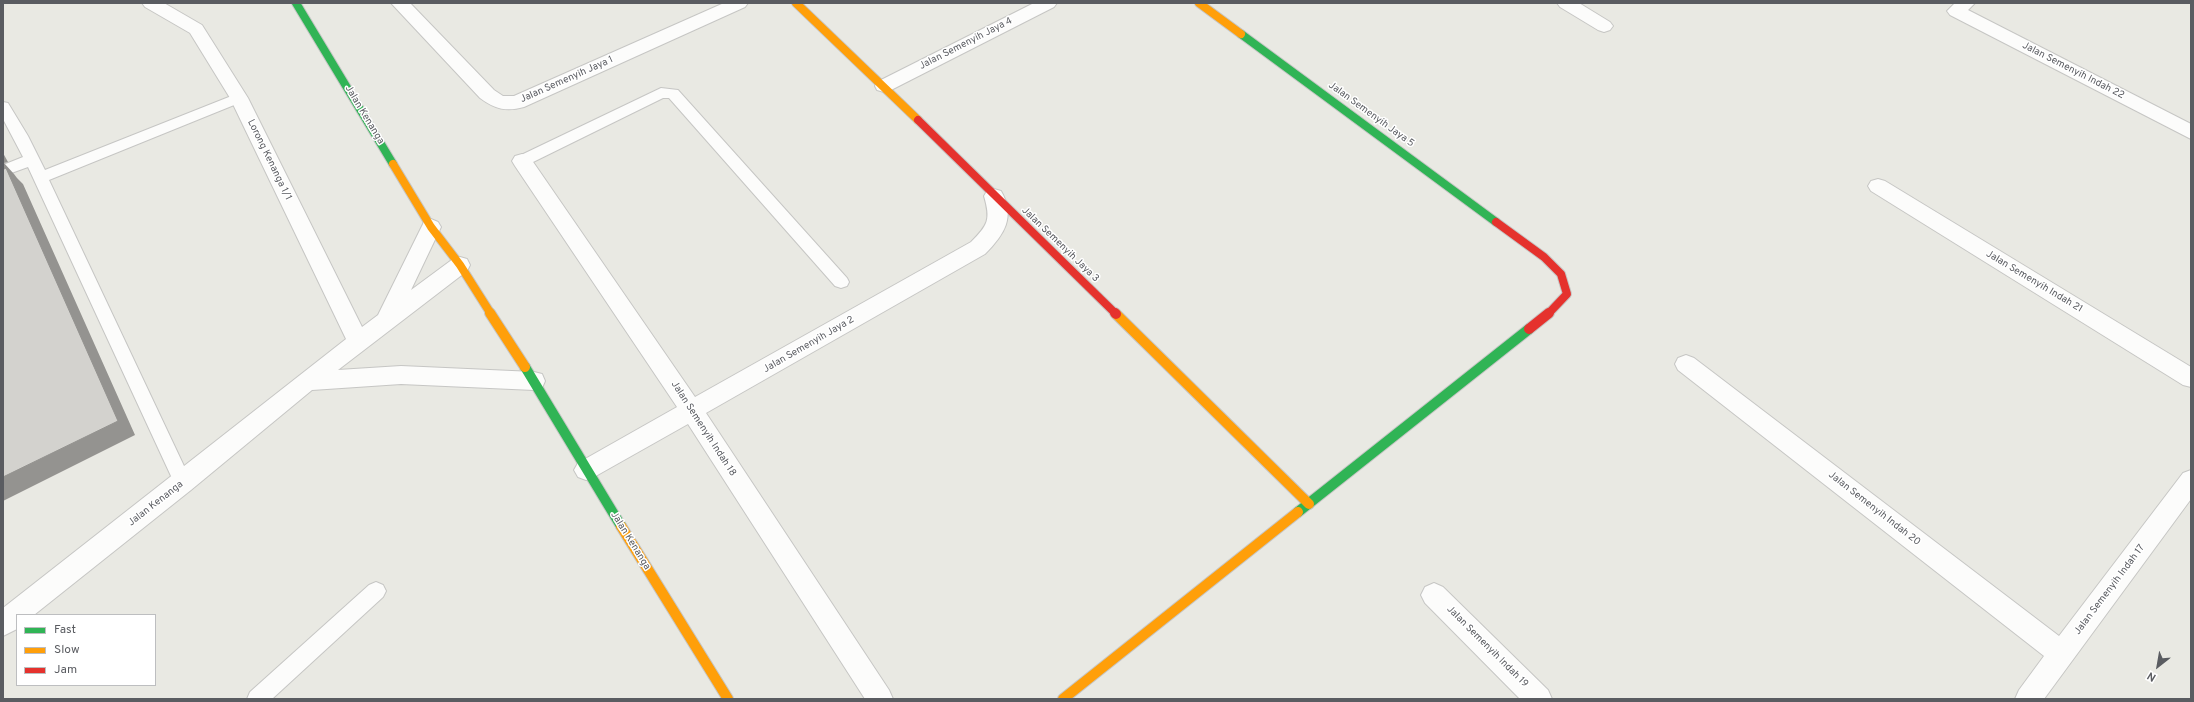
<!DOCTYPE html>
<style>
body{margin:0}
#map{position:relative;width:2194px;height:702px;overflow:hidden;background:#e9e9e3;font-family:Overpass,sans-serif}
canvas{display:block}
.frame{position:absolute;inset:0;border:4px solid #5a5c61;pointer-events:none}
.legend{position:absolute;left:16px;top:614px;width:140px;height:72px;box-sizing:border-box;background:#fff;border:1px solid #bdbec0;margin:0;padding:5px 7px;list-style:none;font-size:12px;color:#5a5c61}
.legend li{display:flex;align-items:center;gap:8px;height:20px}
.legend b{width:20px;border:1px solid #bdbec0}
.north{position:absolute;left:2138px;top:646px;width:40px;height:40px;-webkit-text-stroke:3px #fff;paint-order:stroke;rotate:211deg;font-size:11px;font-weight:700;line-height:16px;text-align:center;color:#5a5c61}
.north::after{content:'';display:block;margin:auto;width:14px;height:18px;background:#5a5c61;clip-path:polygon(50% 0,100% 100%,50% 72%,0 100%)}
</style>
<div id="map">
<canvas width="2194" height="702"></canvas>
<div class="frame"></div>
<ul class="legend">
<li><b style="height:5px;background:#30b455"></b>Fast</li>
<li><b style="height:5px;background:#ff9f0a"></b>Slow</li>
<li><b style="height:5px;background:#e5322d"></b>Jam</li>
</ul>
<div class="north">N</div>
</div>
<script>
const ctx = document.querySelector('canvas').getContext('2d');
ctx.lineJoin = 'round';
function trace(path, color, width, dash) { ctx.strokeStyle = color; ctx.lineWidth = width; ctx.lineCap = dash ? 'butt' : 'round'; ctx.setLineDash(dash || []); ctx.stroke(path); }
function paint(path, color) { ctx.fillStyle = color; ctx.fill(path, 'evenodd'); }
function drawText(font, color, halo, rows, align = 'center') {
  ctx.font = font + ' Overpass,sans-serif'; ctx.lineWidth = 3; ctx.setLineDash([]); ctx.textBaseline = 'middle'; ctx.strokeStyle = halo; ctx.fillStyle = color; for (const [text, x, y, turn = 0] of rows) {
    ctx.save(); ctx.translate(x, y); ctx.rotate((+turn || 0) * Math.PI / 180); ctx.textAlign = isNaN(turn) ? turn : align; if (halo) ctx.strokeText(text, 0, 0); ctx.fillText(text, 0, 0); ctx.restore();
  }
}
const lane = new Path2D(`
 M661,88L678,90L847,278L849,282L847,286L841,288L835,286L669,98H663L527,165L522,166L517,165L514,161L517,157Z
 M239,93L244,95L246,98L244,101L49,180L192,483L189,489L183,491L177,489L28,167L3,176V165L23,157L3,119V102L8,103L28,136L45,170Z
 M376,582L383,585L386,591L383,597L272,699H247L250,692L369,585Z`);
const street = new Path2D(`
 M142,3H164L202,25L248,98L362,327L378,315L424,222L431,219L438,222L441,227L411,290L453,259L460,257L467,259L470,265L467,271L338,370L401,366L534,372L542,374L545,381L542,388L534,390L401,384L312,390L191,490L34,615H17V629L3,636V608L346,339L230,98L190,33L145,7Z
 M391,3H410L494,90L503,96H514L724,3H748L745,7L524,107C506,112 495,109 480,98Z
 M1034,3H1057L1054,7L891,90L884,92L877,90L875,86L877,82Z
 M1557,3H1579L1610,22L1613,26L1610,30L1604,32L1598,30L1560,7Z
 M1955,3H1975L1968,10L2191,124V139L1950,15L1947,11Z
 M522,154L529,156L695,397L971,242C988,225 991,220 984,196L987,191L994,189L1001,191C1016,217 1004,235 985,254L706,413L889,690L893,699H865L688,424L594,477L586,480L578,477L574,470L578,463L677,407L515,166L512,161L515,156Z
 M1878,179L1885,181L2191,367V387L2183,385L1871,191L1868,186L1871,181Z
 M1686,355L1694,358L2059,636L2183,473L2191,470V499L2044,699H2015L2019,690L2044,656L1678,370L1675,364L1678,358Z
 M1434,583L1443,587L1548,690L1552,699H1520L1425,603L1421,595L1425,587Z`);
const fastFar1 = new Path2D(`
 M296,3L393,164
 M1241,34L1496,222`);
const fast = new Path2D(`
 M525,367L621,526
 M1298,512L1529,329`);
const slowFar1 = new Path2D(`
 M796,3L918,120
 M1199,3L1241,34
 M393,164L431,227L460,265L491,314`);
const slow = new Path2D(`
 M490,313L525,367
 M1116,314L1309,504
 M621,526L728,699
 M1063,699L1298,512`);
const jamFar1 = new Path2D(`
 M918,120L1116,314
 M1496,222L1544,257L1561,274L1567,294L1548,314`);
const jam = new Path2D(`
 M1115,313L1116,314
 M1529,329L1549,313`);
const shadedWall = new Path2D(`
 M3,153L8,162L4,163L14,174L17,178L23,184L135,435L3,501L4,169L3,167Z`);
const building = new Path2D(`
 M3,167L4,169L6,168L118,421L3,477Z`);
const streetNames = [
 ["Jalan Semenyih Jaya 4",966,44,-27],
 ["Jalan Semenyih Indah 22",2073,71,27],
 ["Jalan Semenyih Jaya 1",567,80,-24],
 ["Jalan Kenanga",364,115,59],
 ["Jalan Semenyih Jaya 5",1371,115,36],
 ["Lorong Kenanga 1/1",269,160,64],
 ["Jalan Semenyih Jaya 3",1060,245,44],
 ["Jalan Semenyih Indah 21",2034,282,31],
 ["Jalan Semenyih Jaya 2",809,345,-30],
 ["Jalan Semenyih Indah 18",703,429,57],
 ["Jalan Kenanga",156,504,-38],
 ["Jalan Semenyih Indah 20",1874,509,38],
 ["Jalan Kenanga",630,541,58],
 ["Jalan Semenyih Indah 17",2110,590,-53],
 ["Jalan Semenyih Indah 19",1487,647,45]
];
trace(lane, '#c6c6c4', 2);
trace(street, '#c6c6c4', 2);
trace(fastFar1, '#c6c6c5', 10);
trace(fast, '#c6c6c5', 12);
trace(slowFar1, '#c6c6c5', 10);
trace(slow, '#c6c6c5', 12);
trace(jamFar1, '#c6c6c5', 10);
trace(jam, '#c6c6c5', 12);
paint(lane, '#fcfcfb');
paint(street, '#fcfcfb');
trace(fastFar1, '#30b455', 8);
trace(fast, '#30b455', 10);
trace(slowFar1, '#ff9f0a', 8);
trace(slow, '#ff9f0a', 10);
trace(jamFar1, '#e5322d', 8);
trace(jam, '#e5322d', 10);
paint(shadedWall, '#949390');
paint(building, '#d3d2ce');
trace(building, '#949390', 1);
drawText('10px', '#5a5c61', '#fff', streetNames);
</script>
